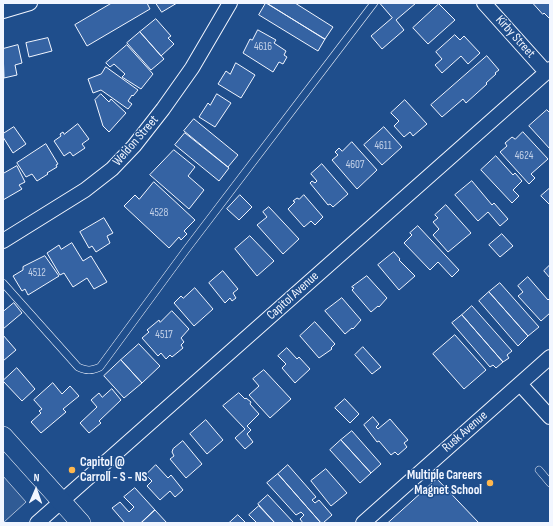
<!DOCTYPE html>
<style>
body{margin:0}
#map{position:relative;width:553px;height:526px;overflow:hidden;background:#1f4e8c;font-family:"Sofia Sans Condensed",sans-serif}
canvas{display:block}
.frame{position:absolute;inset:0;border:4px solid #f2f6ff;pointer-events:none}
.north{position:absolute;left:16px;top:470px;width:40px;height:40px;-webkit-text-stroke:3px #1f4e8c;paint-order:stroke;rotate:2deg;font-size:11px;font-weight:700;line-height:16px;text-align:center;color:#f2f6ff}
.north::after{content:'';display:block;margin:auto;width:14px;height:18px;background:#f2f6ff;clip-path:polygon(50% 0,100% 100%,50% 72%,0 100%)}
</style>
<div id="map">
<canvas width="553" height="526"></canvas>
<div class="frame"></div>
<div class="north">N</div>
</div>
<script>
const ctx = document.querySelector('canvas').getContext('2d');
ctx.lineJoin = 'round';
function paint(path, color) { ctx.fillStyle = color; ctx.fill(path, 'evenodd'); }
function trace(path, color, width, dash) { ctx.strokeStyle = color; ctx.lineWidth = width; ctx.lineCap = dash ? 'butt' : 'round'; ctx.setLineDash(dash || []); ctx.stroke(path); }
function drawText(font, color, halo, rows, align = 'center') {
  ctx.font = font + ' "Sofia Sans Condensed",sans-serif'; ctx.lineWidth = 3; ctx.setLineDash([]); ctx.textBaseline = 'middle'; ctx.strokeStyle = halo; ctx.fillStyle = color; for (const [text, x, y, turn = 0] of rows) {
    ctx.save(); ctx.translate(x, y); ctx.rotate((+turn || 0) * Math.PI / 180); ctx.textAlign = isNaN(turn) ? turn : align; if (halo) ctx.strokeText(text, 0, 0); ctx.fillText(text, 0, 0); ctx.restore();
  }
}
const built = new Path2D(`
 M3,476L26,502L3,523Z`);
const building = new Path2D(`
 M112,3H147L150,9L87,46L75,25Z
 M156,3H177L162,12Z
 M266,3L325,39L318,51L259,15Z
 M267,3H295L333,27L325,39Z
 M380,3H416L396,20L404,30L382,49L371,36L392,18Z
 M533,3H550V19L544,13L543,14Z
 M439,4L455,20L428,44L413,28Z
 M156,19L171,36L168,38L174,44L161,56L140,32Z
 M258,30L276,40L274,43L286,51L284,55L287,57L283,64L279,62L273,72L243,53L250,39L252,40Z
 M140,32L164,59L151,70L127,43Z
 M455,35L460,40L464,36L480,53L468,64L461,56L442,73L435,65L442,59L436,52Z
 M48,38L52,51L29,57L26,43Z
 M18,45L22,63L15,65L17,75L4,78L3,49Z
 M127,45L153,74L141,89L122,77L125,74L114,64L110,67L106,63Z
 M487,56L499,70L495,73L496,74L486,83L487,84L466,103L463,99L442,117L431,105Z
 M236,63L255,75L241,98L218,84L226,71L230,74Z
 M106,67L138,90L133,96L132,95L128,101L132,104L128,109L101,90L93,93L88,79L101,74Z
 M101,94L109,102L111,99L126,113L109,132L103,126L95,100Z
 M217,94L231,103L215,127L199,117L208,103L210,105Z
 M405,100L427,124L413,136L410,132L404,137L394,126L399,121L391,113Z
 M547,110L550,113V149L529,126Z
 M194,119L238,155L228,167L184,131Z
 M78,124L89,139L82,144L85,148L73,156L70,152L64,156L54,141L61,136L60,134L63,132L64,134Z
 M14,127L26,144L13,153L3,137V134Z
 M384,127L402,147L382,165L364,145Z
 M523,132L548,159L531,174L535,178L529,184L500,152L507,146L505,143L512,137L515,139Z
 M185,133L229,168L219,181L175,145Z
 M352,142L377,170L357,189L332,160L338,155L335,152L339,148L342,151Z
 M46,144L58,164L56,165L57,167L47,173L48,174L37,181L32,174L26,177L17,163Z
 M174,150L195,167L188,176L204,190L189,209L150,175Z
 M496,156L513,175L515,173L522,181L513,190L519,196L512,203L481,170Z
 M322,164L348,194L333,207L330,204L328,205L310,183L312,181L315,183L317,181L311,174Z
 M17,166L25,182L19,185L22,189L3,200V174Z
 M472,181L492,205L494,203L508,219L500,226L488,212L478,221L455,195Z
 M154,182L195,220L184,231L187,234L181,240L179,237L169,248L124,206L135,195L139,199Z
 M550,188V205L541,196Z
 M240,195L252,207L239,220L227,209Z
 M304,195L323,217L315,225L311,221L304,227L288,209L295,202L293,201L297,198L299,199Z
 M446,205L471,233L448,252L433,235L439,229L433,222L438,218L435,215Z
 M269,207L299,239L283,254L257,225L267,217L263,212Z
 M104,218L113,233L107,236L110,243L96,252L92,246L89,248L80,232Z
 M418,226L459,270L452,277L438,262L430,270L404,243L412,235L410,233Z
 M502,234L513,246L500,257L489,245Z
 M250,236L274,261L257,276L235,249Z
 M72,243L83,261L91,256L107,282L94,289L87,278L73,287L64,273L60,275L47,253L59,245L61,249Z
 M394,252L400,259L399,260L415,276L399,290L378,265Z
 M45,256L59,276L28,295L25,289L22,291L13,276L23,270V267Z
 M550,265V278L544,271Z
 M223,271L238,289L233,293L236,298L232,301L230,298L225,303L209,283Z
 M367,276L387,298L379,307L378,306L371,312L352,290L354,288L352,287Z
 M528,277L548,300L550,298V313L541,321L518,296L523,292L518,286Z
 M500,283L539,327L528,336L489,292Z
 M195,288L213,309L194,326L174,303L181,296L183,298Z
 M489,292L528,336L518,346L479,301Z
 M342,298L361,320L353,329L352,328L345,334L325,311Z
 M14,303L22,313L3,329V312Z
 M472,306L512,351L507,355L509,358L503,362L462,315Z
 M172,311L189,329L181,338L184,342L181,345L183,348L172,357L170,355L166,359L161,353L158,356L142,338L149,332L147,330L159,320L160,322Z
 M462,315L503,362L496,368L493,365L490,367L452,323Z
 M315,322L335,344L331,348L332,349L319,358L300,336Z
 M3,335L16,350L3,361Z
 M455,335L486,370L464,389L433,354Z
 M139,344L160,366L142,383L121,360Z
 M363,347L381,367L372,374L355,355Z
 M287,348L297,359L299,357L310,369L295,383L282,368L286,364L278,356Z
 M121,360L142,383L124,398L104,376Z
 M17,368L35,389L22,401L3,381Z
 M264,370L291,399L270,418L249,395L259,386L253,379Z
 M53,383L62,394L70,386L79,396L63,409L66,412L41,433L31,422L41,413L39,411L42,409L34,400Z
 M112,389L121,400L99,421L101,423L89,433L80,423L97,407L91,400L99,393L102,397Z
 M239,393L245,399L246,398L251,402L250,404L259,414L247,426L251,430L247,434L253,442L245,449L235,438L245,429L223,406Z
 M345,399L359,414L350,423L335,408Z
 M373,417L379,424L376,427L378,429L390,419L408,440L404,443L407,447L398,455L395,452L391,455L379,441L377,442L364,425Z
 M206,420L223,440L207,454L190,434Z
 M352,431L381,464L371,473L341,440Z
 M341,440L371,473L360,483L330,450Z
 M183,441L202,464L186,478L170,459L174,456L172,452L173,449Z
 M156,465L168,478L171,475L183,490L175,497L170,491L160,500L147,486L152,481L146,475Z
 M288,465L316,497L312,500L315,503L319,500L332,515L323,523H321L278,474Z
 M326,469L347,493L331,506L311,481Z
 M278,474L321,523H303L300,519L304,515L301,512L296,515L267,483Z
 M437,479L479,523H388Z
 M135,488L155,510L141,523H125L112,508L120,502L129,512L134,507L124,497Z
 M268,495L294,523H275L258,504Z
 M259,506L275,523H257L249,515Z
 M155,510L167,523H141Z
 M238,515L246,523H229Z`);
const lane = new Path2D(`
 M3,283L78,367C87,371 91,371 100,367L186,250L374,3
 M539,470L550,483`);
const street = new Path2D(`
 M484,3L546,72
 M3,11L30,3
 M3,241L85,190L112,169L134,146L163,109L192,68L230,3
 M520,384L550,417
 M37,523L550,69
 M363,523L550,357`);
const secondary = new Path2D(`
 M3,436L81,523`);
const markers = [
 [72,470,4,"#ffb74d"],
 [490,483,4,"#ffb74d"]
];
const numberNames = [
 ["4616",263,47],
 ["4611",383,146],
 ["4624",524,156],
 ["4607",355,165],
 ["4528",159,213],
 ["4512",37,273],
 ["4517",164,335]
];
const streetNames = [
 ["Kirby Street",515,37,48],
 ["Weldon Street",136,141,-49],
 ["Capitol Avenue",293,296,-42],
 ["Rusk Avenue",465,432,-41]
];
const poiNames = [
 ["Capitol @",80,463],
 ["Carroll - S - NS",80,478],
 ["Multiple Careers",482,476,"right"],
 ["Magnet School",482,491,"right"]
];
paint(built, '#305b95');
trace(built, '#a8bbd7', 1);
paint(building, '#3563a3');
trace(building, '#f2f6ff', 1);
trace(lane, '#f2f6ff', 8);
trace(street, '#f2f6ff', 16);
trace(secondary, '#f2f6ff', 20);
trace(lane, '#1f4e8c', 7);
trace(street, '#1f4e8c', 14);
trace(secondary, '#1f4e8c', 19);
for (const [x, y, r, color] of markers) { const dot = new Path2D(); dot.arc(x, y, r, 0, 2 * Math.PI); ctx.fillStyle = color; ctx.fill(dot); trace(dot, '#1f4e8c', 1.5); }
drawText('11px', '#c3d1e8', null, numberNames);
drawText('13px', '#f2f6ff', '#1f4e8c', streetNames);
drawText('bold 13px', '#f2f6ff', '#1f4e8c', poiNames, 'left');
</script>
